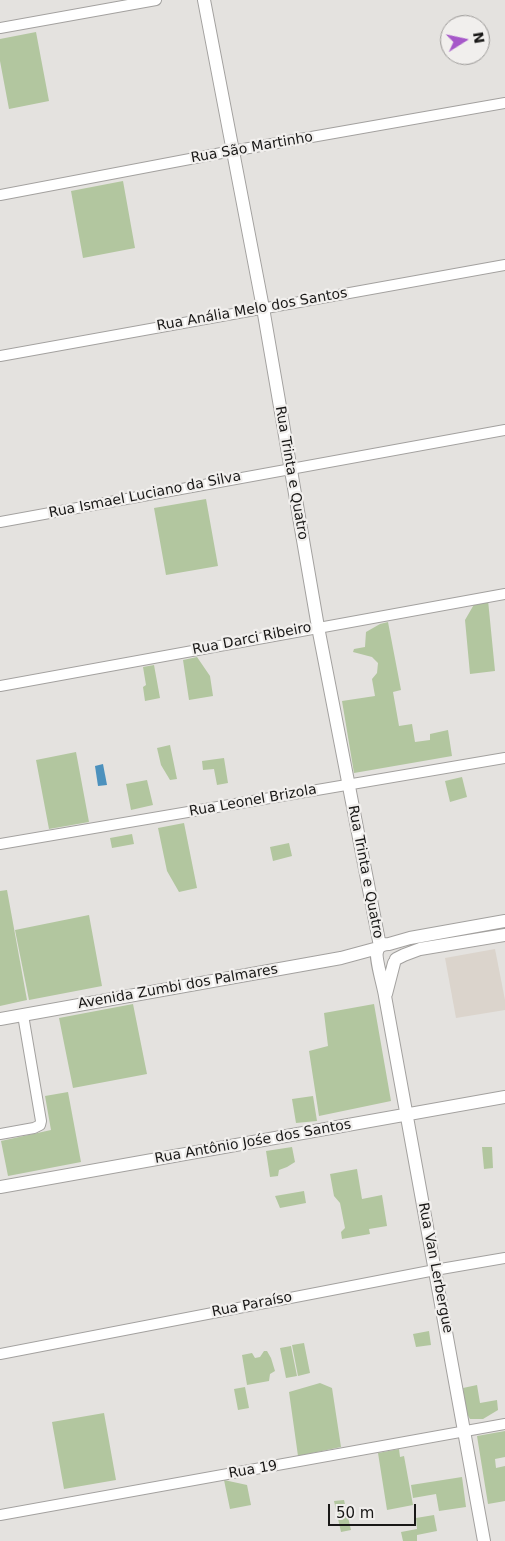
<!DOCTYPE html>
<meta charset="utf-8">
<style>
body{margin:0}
#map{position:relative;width:505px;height:1541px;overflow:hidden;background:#e4e2df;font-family:"DejaVu Sans",sans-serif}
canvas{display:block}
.north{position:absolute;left:440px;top:15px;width:50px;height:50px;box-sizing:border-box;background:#f1efed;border:1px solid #9b9997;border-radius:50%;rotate:80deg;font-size:14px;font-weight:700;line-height:20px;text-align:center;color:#191817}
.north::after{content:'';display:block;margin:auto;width:18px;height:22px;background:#a658c9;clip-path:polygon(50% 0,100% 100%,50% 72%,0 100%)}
.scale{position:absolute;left:328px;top:1504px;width:88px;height:22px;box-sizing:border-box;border:2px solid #191817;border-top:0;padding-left:6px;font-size:15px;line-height:18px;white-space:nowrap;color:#191817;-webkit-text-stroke:4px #f1efed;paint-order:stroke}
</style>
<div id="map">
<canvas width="505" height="1541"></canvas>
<div class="north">N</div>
<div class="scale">50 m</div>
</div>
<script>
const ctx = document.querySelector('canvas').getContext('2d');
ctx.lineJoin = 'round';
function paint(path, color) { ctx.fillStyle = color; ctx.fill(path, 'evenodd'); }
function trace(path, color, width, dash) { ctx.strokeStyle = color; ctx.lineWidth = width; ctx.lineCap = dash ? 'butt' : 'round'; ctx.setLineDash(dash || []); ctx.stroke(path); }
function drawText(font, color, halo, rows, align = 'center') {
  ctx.font = font + ' "DejaVu Sans",sans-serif'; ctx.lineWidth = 4.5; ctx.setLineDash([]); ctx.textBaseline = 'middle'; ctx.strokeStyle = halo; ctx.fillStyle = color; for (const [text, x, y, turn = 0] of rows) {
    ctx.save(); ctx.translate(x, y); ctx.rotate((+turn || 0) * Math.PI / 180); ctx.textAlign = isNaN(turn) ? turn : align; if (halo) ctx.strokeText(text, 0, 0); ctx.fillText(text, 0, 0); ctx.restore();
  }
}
const built = new Path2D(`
 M495,949L505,1000V1010L456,1018L445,958Z`);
const green = new Path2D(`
 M36,32L49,101L9,109L0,61V39Z
 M123,181L135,248L83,258L71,191Z
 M206,499L218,566L166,575L154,508Z
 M488,600L495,671L470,674L465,620L476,601Z
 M388,622L401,690L393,692L399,726L412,724L415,742L430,740V734L448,730L452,756L354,773L342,701L375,696L372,679L377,673L378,663L372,657L353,652L354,649L365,647L366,632L380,624Z
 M197,657L210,676L213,696L189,700L183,660Z
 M154,665L160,698L145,701L143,687L146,685L143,667Z
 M170,745L177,779L170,780L161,765L157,748Z
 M76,752L89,822L49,829L36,760Z
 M224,758L228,783L217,785L214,769L203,770L202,761Z
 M462,777L467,797L450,802L445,781Z
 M147,780L153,805L131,810L126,784Z
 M184,823L197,888L179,892L167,871L158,828Z
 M132,834L134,844L112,848L110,838Z
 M289,843L292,856L273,861L270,847Z
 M7,890L27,1000L0,1006V891Z
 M89,915L102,986L29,1000L15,930Z
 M133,1004L147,1074L73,1088L59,1018Z
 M374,1004L391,1101L319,1116L309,1051L328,1046L324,1013Z
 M68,1092L81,1162L8,1176L1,1141L51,1130L45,1096Z
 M313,1096L317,1121L296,1123L292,1099Z
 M292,1147L295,1162L287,1167L279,1170L278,1176L270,1177L266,1151Z
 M482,1147H492L493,1168L484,1169Z
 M357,1169L362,1199L382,1195L387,1226L369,1229L370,1234L342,1239L341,1232L345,1228L340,1203L334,1196L330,1174Z
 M304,1191L306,1203L280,1208L275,1196Z
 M429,1331L431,1345L416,1347L413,1334Z
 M304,1343L310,1373L298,1376L292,1345Z
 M291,1346L297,1376L286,1378L280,1348Z
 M264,1351H267L271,1358L275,1371L270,1374L269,1381L247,1385L242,1355L252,1353L255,1358L260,1357Z
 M320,1383L332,1388L341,1447L298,1456L289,1392Z
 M477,1385L480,1403L497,1400L498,1410L483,1419H470L467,1414L463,1388Z
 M245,1387L249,1408L238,1410L234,1389Z
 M104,1413L116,1480L64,1489L52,1422Z
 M505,1431V1457L495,1459L496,1468L505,1466V1501L488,1504L477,1436Z
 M399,1449L400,1457L404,1456L413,1505L387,1510L378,1453Z
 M462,1477L466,1507L439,1511L436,1494L413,1498L411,1485Z
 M224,1480L247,1485L251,1505L230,1509Z
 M344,1500L351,1530L341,1532L334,1501Z
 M434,1515L437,1531L417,1535V1541H403L401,1532L417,1529L416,1518Z`);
const water = new Path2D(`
 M103,764L107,785L98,786L95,766Z`);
const minor = new Path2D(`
 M0,28L156,0
 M0,195L232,151L505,103
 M0,356L505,265
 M0,522L505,430
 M0,686L505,594
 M0,844L505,758
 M0,1134L34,1128L40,1125L41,1121L23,1015
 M0,1354L435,1270L505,1258
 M0,1515L505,1424`);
const tertiary = new Path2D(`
 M204,0L263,308L318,627L380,946
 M396,959L404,955L420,949L505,935
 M386,994L394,963
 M0,1019L341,958L378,948
 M0,1187L505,1097
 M484,1541L385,996C384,988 375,958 377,952C378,945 384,944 389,944L410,938L505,921`);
const streetNames = [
 ["Rua São Martinho",252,148,-10],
 ["Rua Anália Melo dos Santos",252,310,-10],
 ["Rua Trinta e Quatro",291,473,80],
 ["Rua Ismael Luciano da Silva",145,495,-11],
 ["Rua Darci Ribeiro",252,639,-11],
 ["Rua Leonel Brizola",253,801,-10],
 ["Rua Trinta e Quatro",365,872,79],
 ["Avenida Zumbi dos Palmares",178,987,-10],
 ["Rua Antônio Jośe dos Santos",253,1142,-10],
 ["Rua Van Lerbergue",435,1268,79],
 ["Rua Paraíso",252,1305,-11],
 ["Rua 19",253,1470,-10]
];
paint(built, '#dbd4cc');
paint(green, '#b2c69f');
paint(water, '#4c91bd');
trace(minor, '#a3a19f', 12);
trace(tertiary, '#a3a19f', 14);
trace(minor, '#fff', 10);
trace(tertiary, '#fff', 12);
drawText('14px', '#191817', '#f1efed', streetNames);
</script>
